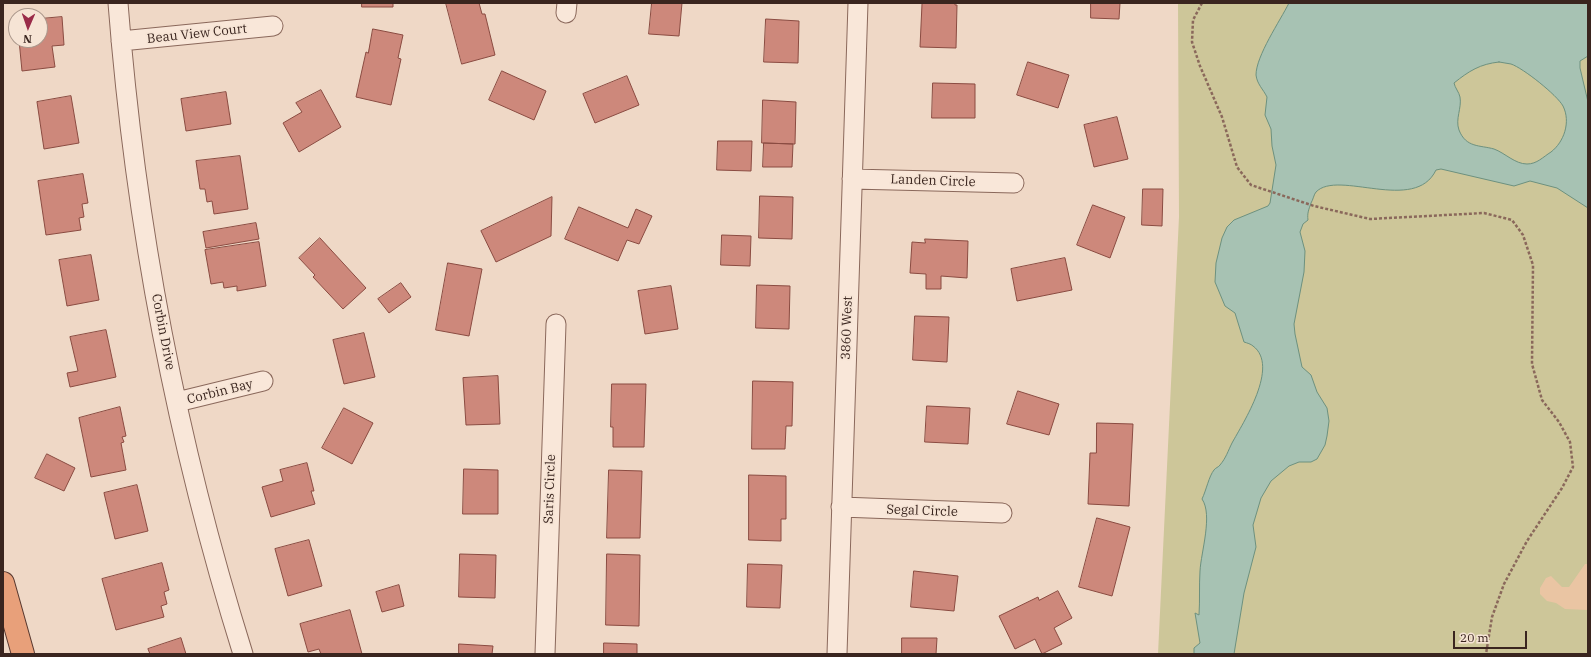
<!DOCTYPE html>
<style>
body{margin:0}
#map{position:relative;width:1591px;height:657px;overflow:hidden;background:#efd8c6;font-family:"IBM Plex Serif",serif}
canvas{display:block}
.frame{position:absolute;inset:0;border:4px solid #3a251f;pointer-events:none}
.north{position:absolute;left:8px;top:8px;width:40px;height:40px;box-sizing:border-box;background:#f6e4d5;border:1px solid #ab988c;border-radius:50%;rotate:182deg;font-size:11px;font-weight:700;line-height:16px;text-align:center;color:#3a251f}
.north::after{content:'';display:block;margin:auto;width:14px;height:18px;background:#9a2b49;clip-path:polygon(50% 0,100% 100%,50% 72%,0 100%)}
.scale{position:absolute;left:1453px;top:631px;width:74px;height:18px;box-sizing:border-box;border:2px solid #3a251f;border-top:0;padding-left:5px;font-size:12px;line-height:14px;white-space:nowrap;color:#3a251f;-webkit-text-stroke:3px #f6e4d5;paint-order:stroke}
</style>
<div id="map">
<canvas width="1591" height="657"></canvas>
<div class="frame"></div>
<div class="north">N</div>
<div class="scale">20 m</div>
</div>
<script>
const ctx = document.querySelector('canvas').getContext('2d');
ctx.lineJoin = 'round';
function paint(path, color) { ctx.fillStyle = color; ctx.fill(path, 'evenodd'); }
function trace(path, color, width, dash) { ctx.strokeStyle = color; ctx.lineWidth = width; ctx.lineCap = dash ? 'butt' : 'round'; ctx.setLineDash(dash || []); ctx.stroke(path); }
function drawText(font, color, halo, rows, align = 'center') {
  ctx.font = font + ' "IBM Plex Serif",serif'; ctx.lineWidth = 3.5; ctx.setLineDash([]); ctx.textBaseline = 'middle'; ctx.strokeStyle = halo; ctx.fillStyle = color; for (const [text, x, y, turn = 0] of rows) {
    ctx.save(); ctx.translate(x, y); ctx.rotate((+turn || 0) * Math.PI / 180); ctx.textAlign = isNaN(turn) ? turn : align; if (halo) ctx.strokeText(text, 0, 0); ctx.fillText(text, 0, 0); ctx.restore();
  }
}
const green = new Path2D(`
 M1178,3H1588V654H1158L1179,217Z`);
const sand = new Path2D(`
 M1585,564H1588V610L1565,609L1556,603L1547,601L1540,594V588L1546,578L1551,576L1562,587H1569Z`);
const water = new Path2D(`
 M1289,3H1588V56L1580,61V68L1588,102V208L1557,188L1530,181L1514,186L1441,169L1436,170C1415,214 1338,169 1316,192C1314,194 1313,200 1311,203C1309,209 1307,213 1308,220L1303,224L1300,232L1305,251L1304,272L1294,324L1295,334L1302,367L1311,375L1317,392L1327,408L1329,421L1327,436L1325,445L1317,459L1311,462H1299L1289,466L1271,481L1261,498L1253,525L1256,547L1244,593L1234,654H1194V648L1200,643L1195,613L1199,615C1200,600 1199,586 1200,571C1201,552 1213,515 1202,499C1206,491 1209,476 1214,470C1215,468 1219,467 1220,465C1226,458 1228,451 1232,443C1243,423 1280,366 1253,346C1251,344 1247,343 1244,342L1235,313L1225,306L1215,282L1216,263L1222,238L1227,227L1234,220L1268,206L1270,203L1276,165L1272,146L1271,129L1265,115L1267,97C1263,89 1257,84 1256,75C1256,56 1280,21 1289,3ZM1499,62C1503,63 1507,63 1511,64C1523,68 1557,95 1563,106C1571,122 1564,142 1551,152C1543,157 1537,164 1527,164C1515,164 1505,153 1494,149C1480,145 1466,148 1459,130C1455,119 1462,108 1460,97C1459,92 1455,88 1454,83C1469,71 1480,64 1499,62Z`);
const building = new Path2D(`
 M362,3H393V7H362Z
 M446,3H479L482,14H485L495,55L462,64Z
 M652,3H682L679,36L649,34Z
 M925,3H955V5H957L956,48L920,47L922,4Z
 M1091,3H1120L1119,19L1091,18Z
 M62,17L64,45L52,46L55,67L22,71L19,40H40V19Z
 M766,19L799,21L798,63L764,62Z
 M373,29L403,35L398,58L401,59L391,105L356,97L366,52L368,53Z
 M1028,62L1069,75L1058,108L1017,95Z
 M502,71L546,91L534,120L489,100Z
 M627,76L639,105L595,123L583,94Z
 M933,83L975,84V118H932Z
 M321,90L341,127L299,152L283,123L302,112L296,103Z
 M226,92L231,124L186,131L181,99Z
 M71,96L79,143L44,149L37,102Z
 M763,100L796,102L795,144L762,143Z
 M1117,117L1128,159L1094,167L1084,125Z
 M718,141H752L751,171L717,170Z
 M764,143L793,144L792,167H763Z
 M240,156L248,209L214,214L212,201L207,202L205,189H200L196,161Z
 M83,174L88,203L82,204L84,217L79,218L81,230L46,235L38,181Z
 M1143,189H1163L1162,226L1142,225Z
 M760,196L793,197L792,239L759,238Z
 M552,197L551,236L496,262L481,231Z
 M1093,205L1125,217L1110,258L1077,245Z
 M579,207L628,228L636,209L652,216L639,244L627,240L618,261L565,239Z
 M256,223L259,239L206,248L203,232Z
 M722,235L751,236L750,266L721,265Z
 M320,238L366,288L343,309L313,277L315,275L299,258Z
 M925,239L968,241L967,278L941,276V289H926V274L910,273L912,242L925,243Z
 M259,242L266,286L237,291V286L224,288L223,282L211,284L205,250Z
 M91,255L99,300L67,306L59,260Z
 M1065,258L1072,290L1017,301L1011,269Z
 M448,263L482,269L469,336L436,330Z
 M401,283L411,297L389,313L378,299Z
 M757,285L790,286L789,329L756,328Z
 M671,286L678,329L645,334L638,291Z
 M915,316L949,317L947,362L913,360Z
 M106,330L116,377L70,387L67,373L78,371L70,337Z
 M364,333L375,377L344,384L333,340Z
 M498,376L500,424L466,425L463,378Z
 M753,381L793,382L792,426H786L785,449H752Z
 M612,384H646L644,447H613V427H611Z
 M1018,391L1059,404L1049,435L1007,424Z
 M927,406L970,408L968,444L925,442Z
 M120,407L126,436L122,437L124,442L121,443L126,470L91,477L79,418Z
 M344,408L373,423L352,464L322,448Z
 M1097,423L1133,424L1129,506L1088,504L1090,453H1096Z
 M47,454L75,468L64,491L35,478Z
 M307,463L314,491H311L315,504L271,517L262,487L283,481L280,470Z
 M464,469L498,470V514H463Z
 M609,470L642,471L640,538H607Z
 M749,475L786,476V519H781V541L749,540Z
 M137,485L148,531L115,539L104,493Z
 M1097,518L1130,527L1112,596L1079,587Z
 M309,540L322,586L288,596L275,549Z
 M460,554L496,555L495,598L459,597Z
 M607,554L640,555L639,626L606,625Z
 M162,563L169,590L164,592L167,604L161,606L164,617L116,630L102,579Z
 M748,564L782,565L780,608L747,607Z
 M914,571L958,576L954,611L911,607Z
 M399,585L404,606L382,612L376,592Z
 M1058,591L1072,618L1054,628L1062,644L1042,654L1035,639L1015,649L999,616L1038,597L1039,600Z
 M350,610L362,654H321L319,649L308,652L300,624Z
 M181,638L186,654H150L148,649Z
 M902,638H937L936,654H902Z
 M604,643L637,644V654H604Z
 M459,644L493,646L492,654H459Z`);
const path = new Path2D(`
 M1202,3L1193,20L1192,42L1200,66L1222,117L1237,167L1251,185L1314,206L1370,219L1484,213L1512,220L1523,235L1533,265L1532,364L1542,400L1559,422L1570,442L1573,467L1562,488L1527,541L1504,584L1492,617L1486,654`);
const minor = new Path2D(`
 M118,3C135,223 177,443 243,654
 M566,13L567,3
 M121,41L273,26
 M852,179L1014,183
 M177,402L263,381
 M841,507L1002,513
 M545,654L556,324
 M837,654L858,3`);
const trunk = new Path2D(`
 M3,583L23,654`);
const streetNames = [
 ["Beau View Court",197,34,-6],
 ["Landen Circle",933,181,2],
 ["3860 West",847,328,-88],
 ["Corbin Drive",163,332,79],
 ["Corbin Bay",220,392,-14],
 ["Saris Circle",550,489,-88],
 ["Segal Circle",922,511,2]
];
paint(green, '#cdc699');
paint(sand, '#eac5a3');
paint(water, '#a7c2b3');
trace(water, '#6d917f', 1);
paint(building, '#cd887b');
trace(building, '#8a4b41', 1);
trace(minor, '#8a685b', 21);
trace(trunk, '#58382f', 24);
trace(path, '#8a685b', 2.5, [3, 2]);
trace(minor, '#f9e7d9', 19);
trace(trunk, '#e8a07a', 22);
drawText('13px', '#3a251f', '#f6e4d5', streetNames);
</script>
